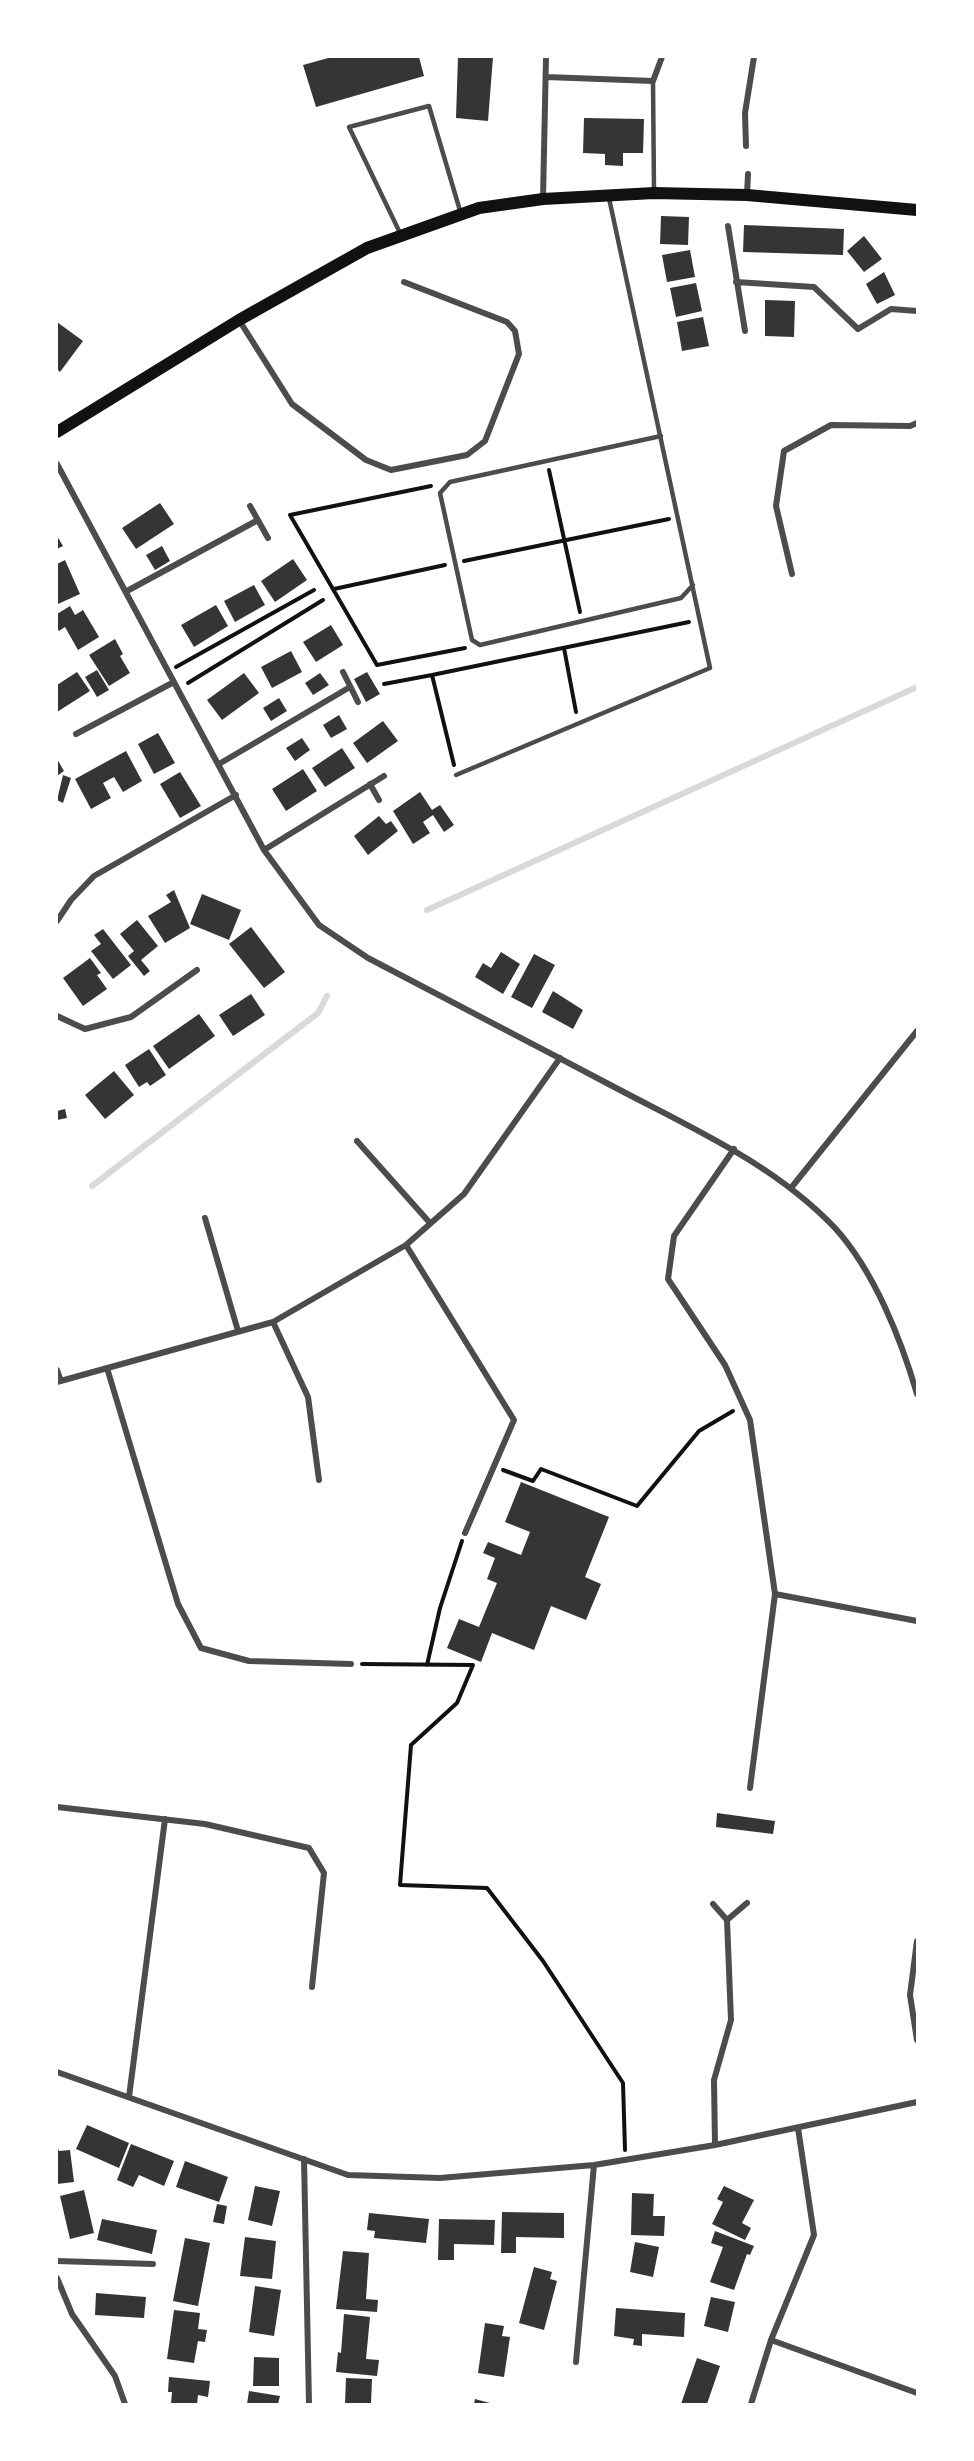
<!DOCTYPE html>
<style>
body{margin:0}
#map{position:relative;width:974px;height:2461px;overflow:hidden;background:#fff;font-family:Georgia,serif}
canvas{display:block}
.frame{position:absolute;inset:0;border:58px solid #fff;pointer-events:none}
</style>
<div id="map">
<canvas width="974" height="2461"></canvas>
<div class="frame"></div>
</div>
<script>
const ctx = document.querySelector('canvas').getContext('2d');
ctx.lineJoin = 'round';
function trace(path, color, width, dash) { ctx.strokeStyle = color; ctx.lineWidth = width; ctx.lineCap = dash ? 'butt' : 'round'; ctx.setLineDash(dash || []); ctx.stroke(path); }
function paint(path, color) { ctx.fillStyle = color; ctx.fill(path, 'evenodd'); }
const stream = new Path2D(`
 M427,910L917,687
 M92,1186L318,1013L327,996`);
const building = new Path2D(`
 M332,57H419L424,76L316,107L303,65Z
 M458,57H493L488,121L456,118Z
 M584,118L644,119L643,153H623V166L605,165V154L583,153Z
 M661,216L689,217L688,245L660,244Z
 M744,225L844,229L843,255L743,252Z
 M864,236L882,259L864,272L847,251Z
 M690,250L695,277L667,282L662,255Z
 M884,272L895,295L877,304L866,284Z
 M696,283L702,311L676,317L670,288Z
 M765,300L795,301L794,337L765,336Z
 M703,317L709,346L682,351L677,322Z
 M57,322L83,341L60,372L57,369Z
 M160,503L174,524L136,549L122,528Z
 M57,536L63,546L57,549Z
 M162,546L170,561L155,570L146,555Z
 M293,559L307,580L275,602L261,581Z
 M65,560L80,594L58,604L57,564Z
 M254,585L265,605L235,622L224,601Z
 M216,605L228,626L194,647L181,625Z
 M70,606L75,615L83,610L99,637L78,650L65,627L59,631L57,628V614Z
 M331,625L343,645L316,662L303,642Z
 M115,639L123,654L120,656L130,673L109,686L89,655Z
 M291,651L302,672L272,688L261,667Z
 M97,670L109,690L97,697L85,677Z
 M77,672L90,691L57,712V685Z
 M367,672L380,694L366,702L354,679Z
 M244,673L259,693L222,720L207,700Z
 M320,673L329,685L313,695L305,683Z
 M279,698L287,711L271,721L263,708Z
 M339,715L347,729L331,738L323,725Z
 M383,721L398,741L367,763L353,743Z
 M158,733L175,763L154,774L138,744Z
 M302,738L310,750L295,761L286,748Z
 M342,748L355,768L325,787L312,768Z
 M126,751L142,781L123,792L114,777L103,783L111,798L91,809L75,779Z
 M57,759L64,771L57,776Z
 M303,769L317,791L286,811L272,789Z
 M180,772L201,806L180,818L160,784Z
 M63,775L71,778L63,803L57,800Z
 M420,792L432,810L440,805L454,825L444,832L433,815L423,822L430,833L413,844L393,811Z
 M379,816L386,824L391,821L398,831L368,855L354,836Z
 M174,890L190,928L165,943L148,916L171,902L166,895Z
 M202,894L241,910L229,940L190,924Z
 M137,920L158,946L141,960L150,971L144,976L128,956L134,951L120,934Z
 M251,927L285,972L264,988L229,944Z
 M103,929L131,965L113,979L91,951L101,944L94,935Z
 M501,952L520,964L503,994L475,977L483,963L491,968Z
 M534,954L555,965L532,1008L511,997Z
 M90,958L101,973L97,975L107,989L83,1006L63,978Z
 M553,991L583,1010L573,1029L542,1012Z
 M251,994L265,1015L233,1036L219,1015Z
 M199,1014L215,1036L169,1069L153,1046Z
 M149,1049L166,1075L150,1086L147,1082L139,1087L125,1065Z
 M114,1071L134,1095L105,1119L85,1095Z
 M65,1109L67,1118L57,1120V1111Z
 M521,1482L609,1517L585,1577L601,1584L586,1620L551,1606L534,1650L492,1633L481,1662L447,1648L459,1619L479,1627L497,1583L487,1579L495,1558L483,1553L488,1542L521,1555L530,1532L505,1522Z
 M717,1813L775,1821L773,1834L716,1827Z
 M87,2125L129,2143L119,2168L76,2149Z
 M131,2144L174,2161L164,2186L139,2175L133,2187L117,2180Z
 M57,2146L59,2151L70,2150L74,2182L57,2184Z
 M185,2161L228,2177L219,2202L176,2187Z
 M255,2186L280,2191L272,2226L248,2220Z
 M724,2186L754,2200L742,2223L751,2228L745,2240L712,2224L723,2202L717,2199Z
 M84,2190L94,2233L70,2239L60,2196Z
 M632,2193L654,2194L653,2216H665L664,2236L631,2235Z
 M217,2204L227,2206L224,2224L213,2222Z
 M502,2212L564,2213V2238L516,2237V2253H501Z
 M369,2213L429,2219L426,2243L374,2238L375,2231L367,2230Z
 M102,2219L157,2230L152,2254L97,2240Z
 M439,2219L495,2220L494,2245L454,2244V2260H438Z
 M715,2231L754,2246L750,2255L747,2254L734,2290L710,2282L723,2247L711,2243Z
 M245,2237L276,2241L272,2279L240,2276Z
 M185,2238L210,2243L198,2306L173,2301Z
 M635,2242L659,2247L653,2277L630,2272Z
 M343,2251L369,2253L366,2299L378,2300L377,2312L336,2309Z
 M534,2267L552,2272L550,2279L557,2281L544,2330L519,2323Z
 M255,2286L281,2290L274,2336L249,2332Z
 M96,2293L146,2297L144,2318L95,2315Z
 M711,2297L735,2302L728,2332L704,2326Z
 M616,2308L685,2313L684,2337L642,2334V2346L633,2345L634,2339L614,2336Z
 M174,2310L200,2313L198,2329L207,2330L205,2342L198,2341L194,2363L167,2359Z
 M344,2314L370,2317L366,2359L379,2360L377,2376L336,2372L338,2352L341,2353Z
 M485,2323L504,2326L502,2336L510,2337L504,2377L478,2373Z
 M254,2357L279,2358V2386H253Z
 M697,2358L720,2366L707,2404H681Z
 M169,2377L210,2381L208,2397L198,2395L197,2404H171L172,2392H168Z
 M346,2378L372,2379L371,2404H345Z
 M249,2391L280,2396L278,2404H247Z
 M475,2399L490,2403V2404H474Z`);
const path = new Path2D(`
 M549,470L580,612
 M431,486L290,515L377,665L465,648
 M464,561L669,519
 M334,589L445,565
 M564,648L576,712
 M176,667L314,590
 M188,683L323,600
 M384,684L432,675
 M454,765L432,675L689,622
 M503,1470L533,1481L541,1469L637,1506L699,1431L733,1411
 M362,1664L473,1665L457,1703L411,1745L400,1885L487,1888L543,1961L623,2083L625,2150
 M427,1665L440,1608L462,1541`);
const service = new Path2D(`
 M653,81L654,191
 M401,235L349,127L429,106L461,214
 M661,436L450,482L440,493L472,640L480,645L681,598L693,585
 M456,775L710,668L609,198`);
const minor = new Path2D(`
 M546,77L653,81L662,57
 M746,146L745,113L754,57
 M747,195L748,174
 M543,199L546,57
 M728,226L745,331
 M736,282L814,287L858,329L891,309L917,311
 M239,320L292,404L366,460L391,470L467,455L485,441L519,354L515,331L507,322L404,282
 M57,464L264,850L319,925L368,958C452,1002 535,1045 618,1089C694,1129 775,1165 835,1228C874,1271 901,1339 917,1394
 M250,506L268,538
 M792,574L776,506L784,451L831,425L910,426L917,423
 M127,591L258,520
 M343,672L358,702
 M76,734L174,682
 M219,764L350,687
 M370,784L379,800
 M264,850L384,776
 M57,921L71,900L94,876L236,795
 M57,1016L85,1029L131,1017L197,970
 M357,1141L430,1223
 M734,1149L674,1236L668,1279L725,1365L750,1420L775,1594L750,1788
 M791,1188L917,1031
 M205,1218L238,1331
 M406,1245L514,1420L465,1533
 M273,1322L308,1397L319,1480
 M107,1368L178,1604L201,1648L249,1661L351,1664
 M57,1370L61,1381
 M57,1382L273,1322L406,1245L464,1194L560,1058
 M775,1594L917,1621
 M57,1807L205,1824L309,1848L324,1873L312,1987
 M713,1904L727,1920
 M917,1941L910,1995L917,2040
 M57,2072L348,2175L440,2178L594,2165L715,2145L917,2102
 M129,2097L165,1819
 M715,2145L714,2080L731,2020L727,1920L747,1903
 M304,2159L309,2404
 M57,2261L153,2264
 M57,2278L72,2314L115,2376L125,2404
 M771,2340L917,2393
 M576,2362L594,2165
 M751,2404L771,2340L814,2235L798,2128`);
const secondary = new Path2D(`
 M57,432L239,320L367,248L479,208L543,199L654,193L747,195L917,210`);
trace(stream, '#d9d9d9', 6);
paint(building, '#353535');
trace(path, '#111', 4);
trace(service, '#4c4c4c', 4.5);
trace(minor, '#4c4c4c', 6);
trace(secondary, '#111', 12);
</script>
